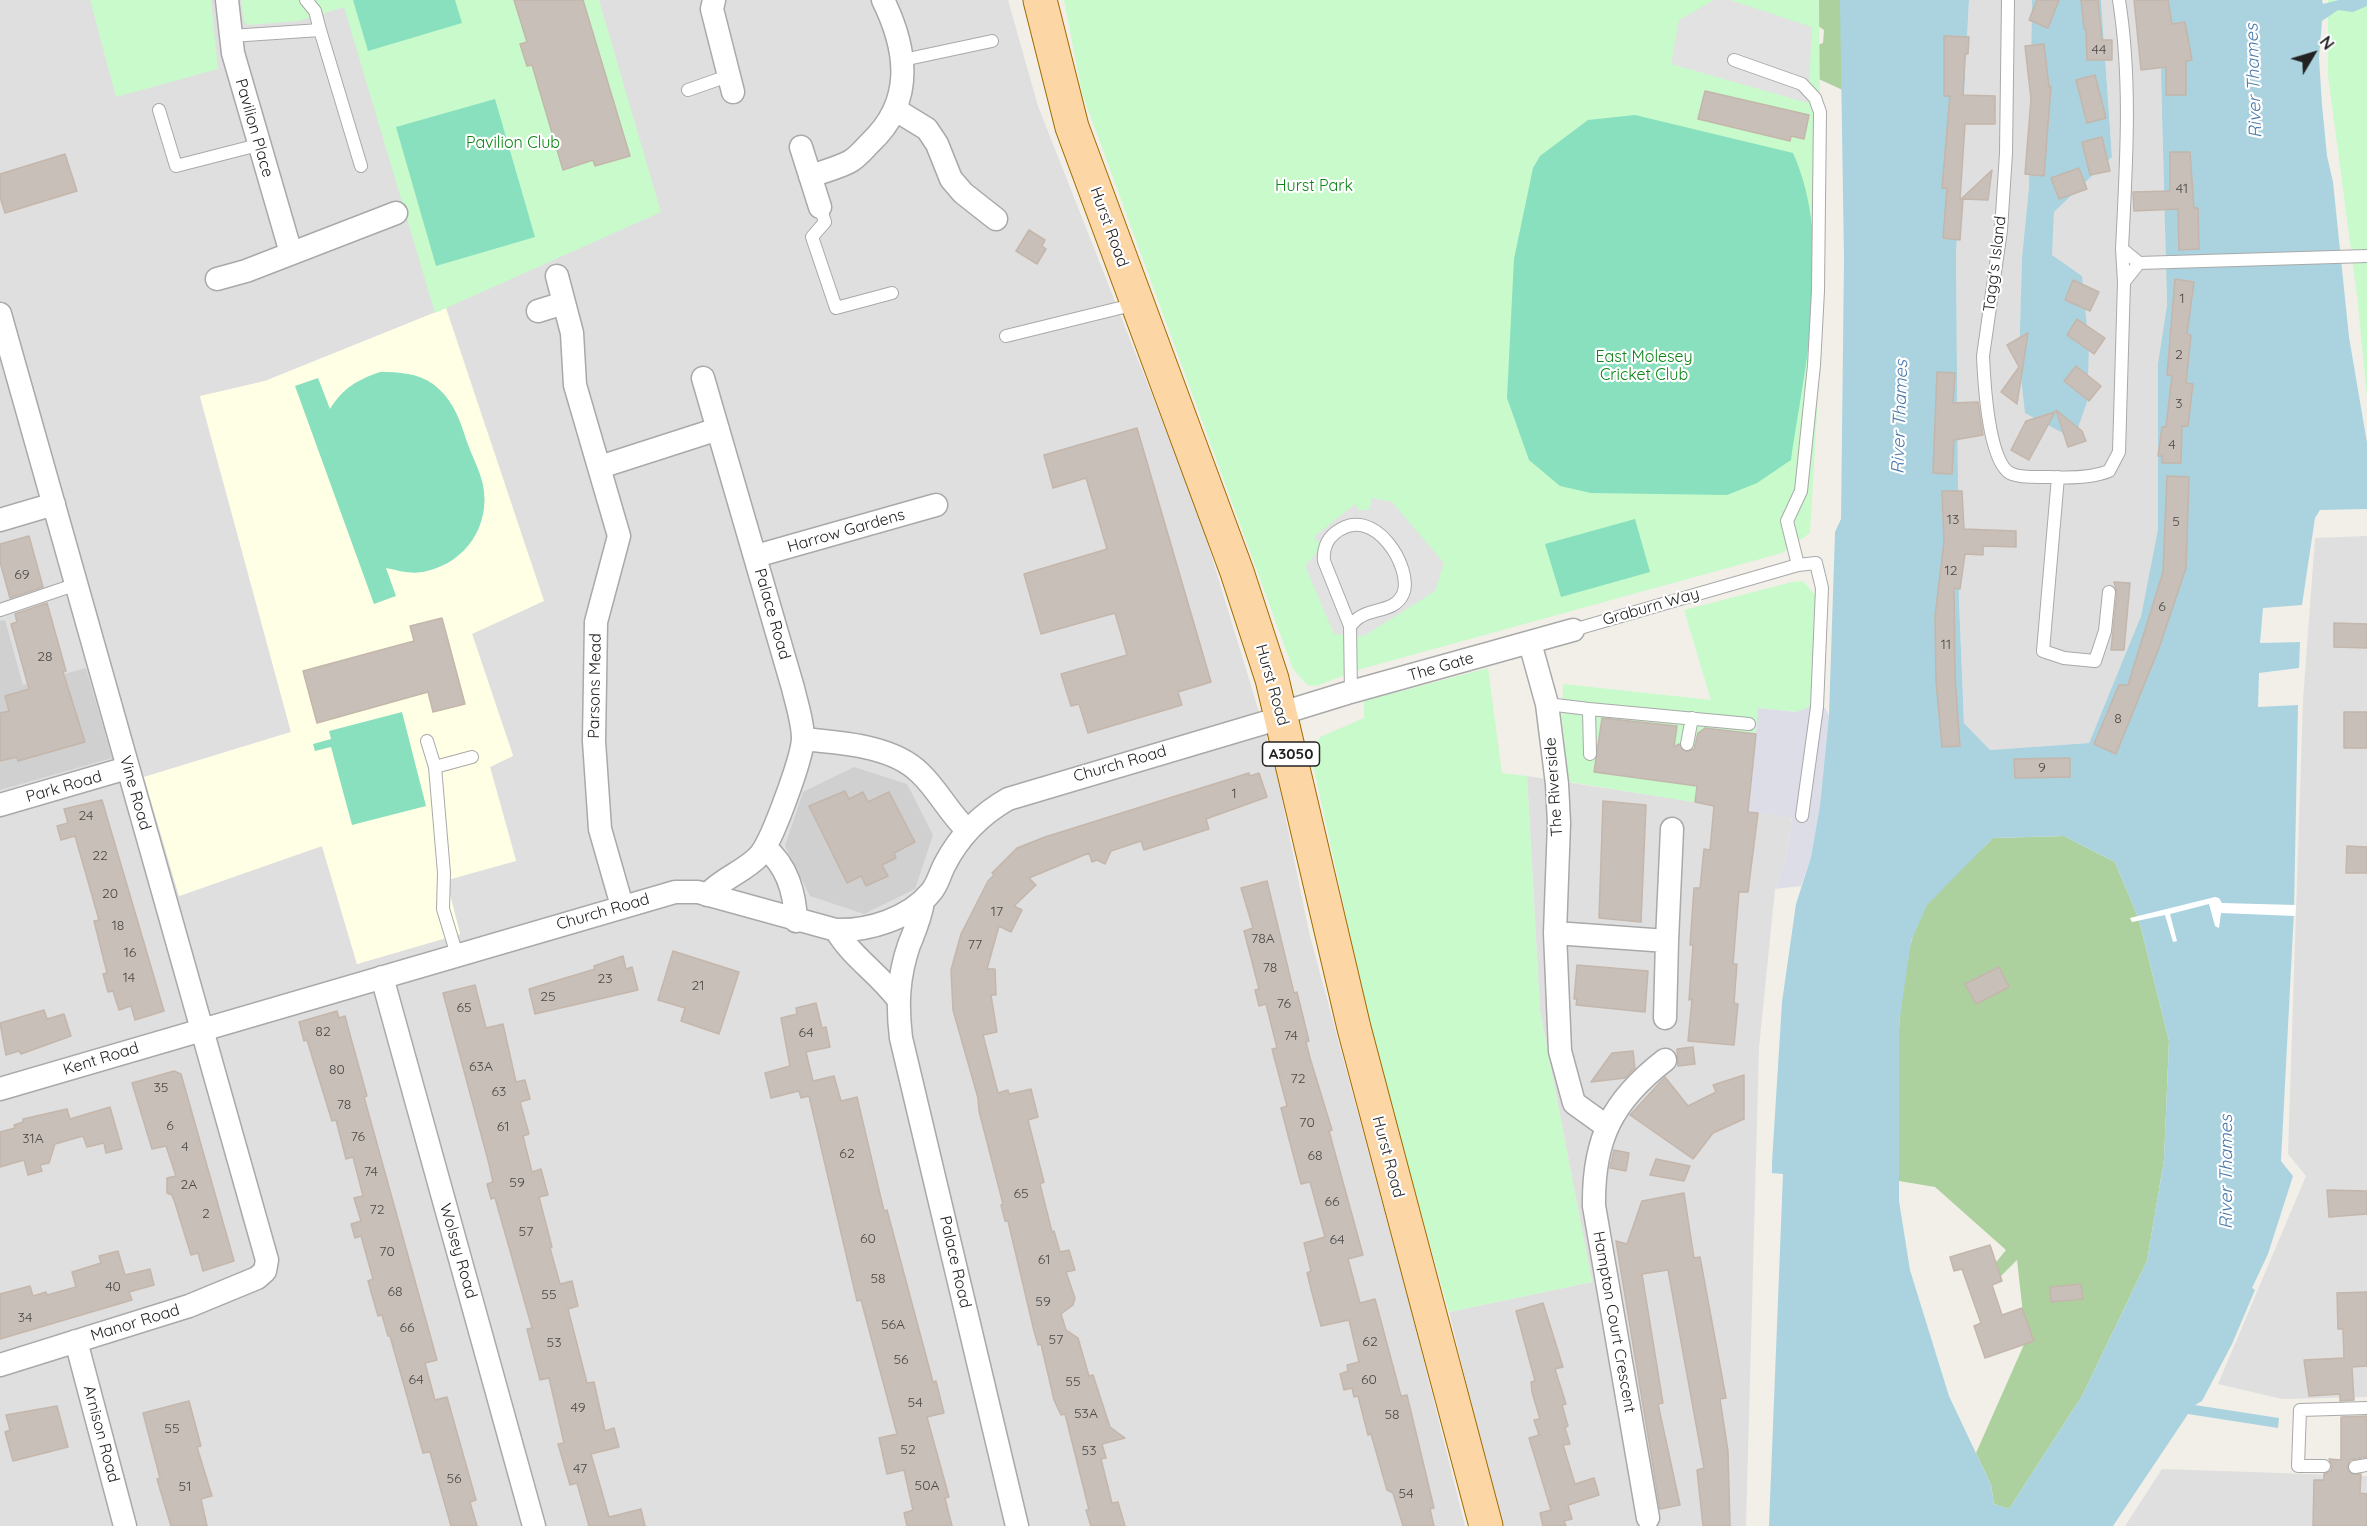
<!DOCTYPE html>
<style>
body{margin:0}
#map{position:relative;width:2367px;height:1526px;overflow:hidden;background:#f2efe9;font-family:Quicksand,sans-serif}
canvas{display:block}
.north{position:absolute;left:2283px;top:24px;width:60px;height:60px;-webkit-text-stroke:4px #fff;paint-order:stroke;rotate:52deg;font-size:16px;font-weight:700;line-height:24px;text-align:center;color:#222}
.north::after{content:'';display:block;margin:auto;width:21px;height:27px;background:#222;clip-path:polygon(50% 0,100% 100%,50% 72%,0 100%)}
</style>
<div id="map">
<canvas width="2367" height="1526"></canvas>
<div class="north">N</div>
</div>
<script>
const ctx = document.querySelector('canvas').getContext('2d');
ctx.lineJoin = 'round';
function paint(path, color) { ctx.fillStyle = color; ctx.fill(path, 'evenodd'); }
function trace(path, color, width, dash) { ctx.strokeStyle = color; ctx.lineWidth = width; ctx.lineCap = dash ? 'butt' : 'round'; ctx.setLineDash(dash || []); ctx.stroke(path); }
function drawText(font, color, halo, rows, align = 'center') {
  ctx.font = font + ' Quicksand,sans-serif'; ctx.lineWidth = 4.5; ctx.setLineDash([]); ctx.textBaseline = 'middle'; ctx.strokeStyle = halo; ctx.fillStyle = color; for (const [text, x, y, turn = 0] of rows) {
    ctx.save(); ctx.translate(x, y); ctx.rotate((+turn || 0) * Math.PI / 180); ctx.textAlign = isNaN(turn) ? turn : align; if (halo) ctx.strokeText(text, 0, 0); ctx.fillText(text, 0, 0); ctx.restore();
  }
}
const residential = new Path2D(`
 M0,0H1008L1038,106L1198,512L1274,761L1309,932L1412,1314L1465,1526H0ZM446,308L472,634L513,755L490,767L516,860L451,879L449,891L460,934L357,964L322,846L179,896L144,777L291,732L200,397L265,381Z
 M1969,0H2032L2029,187L2022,257L2019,360L2082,276L2051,255L2054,212L2112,157L2101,0H2159L2167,305L2158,363V529L2141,616L2089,743L1990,750L1964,723L1959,600L1956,255Z
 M2367,536V1397L2282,1399L2218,1384L2306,1176L2288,1154L2303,700L2315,538Z
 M1527,776L1792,817L1785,862L1775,889L1759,1048L1746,1526H1501L1449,1312L1592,1282L1540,1011Z
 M2162,1469L2367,1476V1526H2125Z`);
const education = new Path2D(`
 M446,308L544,601L472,634L513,756L490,767L516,861L451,879L449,891L460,934L357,964L322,846L179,896L144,777L291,732L200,396L265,381Z`);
const religious = new Path2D(`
 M5,620L23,685L86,668L112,758L0,790V621Z
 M854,767L907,784L933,835L915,889L864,914L810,896L785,846L803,792Z`);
const forest = new Path2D(`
 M1750,0H1857L1847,92L1801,71L1795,53L1823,43L1824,30L1809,20Z
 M2064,836L2115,862L2139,920L2169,1041L2164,1160L2147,1261L2082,1396L2009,1509L1994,1504L1991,1485L1976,1453L2026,1340L2017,1260L1997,1280L1993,1266L2006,1250L1935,1187L1899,1181C1899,1109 1889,966 1926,906C1938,887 1976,856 1993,838Z`);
const park = new Path2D(`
 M90,0H211L218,69L116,97Z
 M241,0H599L661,212L435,313L344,7L299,21L248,25L244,22Z
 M1064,0H1819L1822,329L1810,533L1782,553L1361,669L1316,686L1307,685L1293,669L1082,93Z
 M2328,0H2367V397L2357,296L2328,75Z
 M1803,581L1817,597L1812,706L1797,712L1758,708L1749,811L1569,782L1562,719L1563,684L1711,700L1684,610L1792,582Z
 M1488,668L1502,773L1527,776L1540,1011L1592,1282L1449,1312L1376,1053L1310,751L1320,737L1364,718V701Z`);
const pitch = new Path2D(`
 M353,0H455L462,23L368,51Z
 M495,99L535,237L436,266L396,127Z
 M1635,115L1793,153C1834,244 1805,365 1791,460L1757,483L1727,495L1591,493L1560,486L1529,460L1507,398L1514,259L1533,168L1540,156L1588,120Z
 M380,372C399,372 417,373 433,384C453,399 460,420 467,442C472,456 480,471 483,485C491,525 466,562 427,571C413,575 400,571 386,568L396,596L374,604L295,386L318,378L330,409C343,388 357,380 380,372Z
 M1635,519L1650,572L1561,597L1545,544Z
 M402,712L426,806L352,825L331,747L315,751L313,744L331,739L329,731Z`);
const parking = new Path2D(`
 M1714,0H1730L1812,27L1808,103L1671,64L1679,20Z
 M1372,498L1392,502L1444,563L1435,591L1364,636L1334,634L1305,566L1322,546L1314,537L1355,504L1359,510H1369Z`);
const plaza = new Path2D(`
 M1812,706L1825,708L1829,715L1820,805L1811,857L1801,886L1775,889L1785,862L1792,818L1749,811L1758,708L1796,712Z`);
const water = new Path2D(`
 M1840,0H1969L1956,255L1959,600L1964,723L1990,750L2089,743L2141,616L2158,529V363L2167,305L2159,0H2322L2323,4L2339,0H2367V6L2353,12L2338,10L2322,21L2319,58L2322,105L2327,156L2333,182L2349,337L2367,443V509L2320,510L2315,518L2302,605L2263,608L2260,643L2300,642L2299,668L2259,673L2258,707L2298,705L2294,911L2281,1161L2293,1176L2268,1254L2252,1288L2255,1290L2232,1344L2202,1401L2195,1405L2279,1418L2278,1428L2188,1414L2113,1526H1769L1783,1174L1772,1173V1162L1782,1002L1796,904L1811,857L1820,805L1829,715L1835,532L1841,519L1844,260ZM2064,836L2115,862L2139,920L2169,1041L2164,1160L2147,1261L2082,1396L2009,1509L1994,1504L1991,1485L1949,1396L1910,1270L1899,1201V1024L1911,941L1927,905L1993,838Z
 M2032,0H2101L2112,157L2054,212L2052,255L2082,276L2089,348L2087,402L2074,439L2025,413L2019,360L2022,257L2029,187Z`);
const pier = new Path2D(`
 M2215,897L2219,898L2222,903L2296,905L2295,916L2221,913L2219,928L2215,926L2209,904L2170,914L2177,941L2173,942L2165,915L2132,922L2130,918Z`);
const building = new Path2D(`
 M514,0H583L630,156L595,166L593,160L563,170L532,65L527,66L520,44L527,42Z
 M2037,0H2059L2048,28L2029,20Z
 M2081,0H2098L2102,40H2112V60H2087L2086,29H2084Z
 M2134,0H2168L2172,24L2185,22L2192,60L2186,61V95H2166V67L2141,70Z
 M1944,36L1969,37L1968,54H1965L1963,95L1995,96V124H1965L1960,200L1992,170L1988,200L1963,199L1960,240L1943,238L1947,188H1942L1950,96H1944Z
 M2044,44L2049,87L2051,86L2044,176L2025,174L2031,99L2025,46Z
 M2095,75L2106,118L2087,123L2076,80Z
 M1705,91L1809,115L1804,139L1791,136L1790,141L1698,119Z
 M2102,137L2110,171L2090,175L2082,142Z
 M2170,152H2190L2194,208H2198L2199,249L2179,250L2178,209L2134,211L2133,192L2170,191Z
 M65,154L77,191L5,213L0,197V174Z
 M2079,168L2087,189L2059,199L2051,178Z
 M1029,230L1045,240L1042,246L1046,249L1037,264L1016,251Z
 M2175,279L2194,282L2187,334L2191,335L2186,383L2193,384L2188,426H2182L2181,463H2162V456H2158L2162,427H2166L2172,376L2167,375Z
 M2073,280L2099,292L2090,311L2065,300Z
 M2077,319L2105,338L2094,354L2067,335Z
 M2028,333L2022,372L2017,404L2001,392L2019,367L2007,345Z
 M2076,366L2101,386L2089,401L2064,381Z
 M1937,372L1955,373L1953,403L1978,402L1983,435L1954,440L1952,474L1933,473Z
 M2056,410L2082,431L2086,441L2068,447Z
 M2055,412L2029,460L2011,450L2026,421Z
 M1137,428L1211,682L1178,692L1182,705L1088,733L1079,704L1071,706L1061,674L1127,655L1115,613L1041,634L1024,574L1107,549L1086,478L1053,488L1044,455Z
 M2167,476L2189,477L2186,568L2159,648L2116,754L2094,744L2119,685H2128L2163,572Z
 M1942,491H1962L1964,529L2016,531V547L1983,546V555L1965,554L1960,589L1954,588L1955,677L1960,746L1942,747L1936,681L1935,616L1944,542Z
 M29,536L43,587L10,598L0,562V544Z
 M2114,582L2130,583L2124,650H2111L2117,593Z
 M47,603L66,671L63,672L85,742L18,761L17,757L0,761V713L9,711L5,696L29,689L11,624L17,622L15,614Z
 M442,618L465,704L433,712L428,692L317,723L303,671L414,641L410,626Z
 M2334,623L2367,624V648L2334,647Z
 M2344,712H2367V748H2344Z
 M1602,718L1677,726L1674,747L1679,744L1686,752L1694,749L1698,733L1705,728L1756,734L1748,812L1758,813L1748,892H1739L1733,964H1737L1734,1003L1738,1004L1734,1045L1688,1041L1692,999L1689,1000L1693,945H1690L1694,888H1700L1704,849L1710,850L1714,806L1695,802L1697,786L1594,772Z
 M2070,758V777L2015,778L2014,759Z
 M1249,773L1250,776L1259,773L1267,797L1206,819L1209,829L1144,850L1141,841L1111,851L1105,864L1097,860L1092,862L1089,853L1029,878L1036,885L1014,906L1022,910L1011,932L999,926L987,969H995L996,995H991L997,1032L983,1035L998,1093L1008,1090L1009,1094L1031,1089L1038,1117L1028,1120L1044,1182L1040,1184L1052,1232L1054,1231L1060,1252L1069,1250L1075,1270L1066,1272L1075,1298L1073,1305L1061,1314L1066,1330L1078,1338L1089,1376L1093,1375L1110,1427L1125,1438L1102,1444L1106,1458L1101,1459L1112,1503L1118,1502L1125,1526H1091L1086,1510H1089L1065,1414L1061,1415L1054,1400L1041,1344L1038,1345L1034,1331L1008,1221H1005L1001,1205L1003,1204L979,1111L978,1098L953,1010L951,970L961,934L988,881L994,875L992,873L1017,848L1045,837Z
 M845,791L849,799L863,792L868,802L889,792L915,842L894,853L896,858L882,865L888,876L866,886L861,876L847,883L809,806Z
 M102,800L164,1011L135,1020L131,1006L119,1010L113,991L108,992L103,974L107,973L94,921L99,920L75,836L61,840L57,826L68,823L64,809Z
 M1603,801L1646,805L1641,922L1599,918Z
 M2347,846L2367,847V873H2346Z
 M1267,881L1294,993L1297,992L1309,1041L1306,1042L1310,1058L1332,1130L1329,1131L1363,1255L1348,1259L1360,1303L1375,1299L1401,1396L1407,1395L1434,1508L1430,1509L1434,1526H1403L1393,1493L1387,1490L1371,1434L1368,1435L1358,1396L1354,1397L1352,1388L1344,1390L1340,1374L1348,1371L1347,1365L1359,1362L1349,1320L1321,1326L1312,1293L1307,1273L1311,1271L1304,1243L1325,1237L1310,1182L1301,1184L1289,1139L1281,1108L1287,1106L1272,1049L1277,1048L1266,1004L1259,1006L1255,990L1259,989L1244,931L1253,928L1241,888Z
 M673,951L739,972L719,1034L681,1021L685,1008L658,1000Z
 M623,956L626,969L632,967L638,990L535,1014L529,989L595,969L594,966Z
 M1577,965L1648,971L1645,1012L1576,1005L1577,999H1574Z
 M1999,967L2009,987L1976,1004L1965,984Z
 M475,985L486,1028L503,1024L516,1082L525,1080L530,1099L520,1102L529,1134L523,1136L532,1172L541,1169L548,1195L539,1197L552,1247L550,1248L560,1284L572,1281L578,1306L568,1309L587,1383L594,1382L605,1431L614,1428L619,1447L591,1454L609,1517L641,1509L645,1526H589L577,1483L570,1485L558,1444L564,1443L549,1378L540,1380L527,1329L532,1328L495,1198L491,1199L487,1184L493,1182L489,1164L443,993Z
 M816,1003L822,1028L826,1027L830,1047L806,1052L813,1081L834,1076L841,1101L857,1097L884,1211L887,1210L933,1382L936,1381L944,1413L927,1417L949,1497L945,1498L952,1526H907L904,1513L913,1510L904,1470L887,1474L879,1438L897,1434L861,1300L857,1301L809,1096L801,1098L799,1091L771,1098L765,1073L790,1066L781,1018L797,1014L796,1008Z
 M44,1010L47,1019L64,1014L71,1036L21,1054L19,1051L6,1055L0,1023Z
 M337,1011L339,1018L345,1016L349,1031L367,1096L364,1097L437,1360L425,1363L435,1400L447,1397L476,1500L470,1502L477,1526H451L430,1452L423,1453L390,1336H388L382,1315L378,1316L368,1281L373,1279L361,1236L355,1238L351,1224L361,1221L354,1198L363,1196L353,1157L346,1159L336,1120L332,1121L307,1040L304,1041L299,1022Z
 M1693,1047L1695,1064L1678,1066L1677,1049Z
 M1633,1051L1635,1068L1625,1078L1591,1082L1612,1053Z
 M174,1071L181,1074L234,1261L203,1271L198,1253L191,1255L175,1203L172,1195L167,1193V1178L176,1176L166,1146L152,1149L132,1083Z
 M1744,1075V1119L1713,1133L1693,1159L1630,1115L1665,1077L1688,1106L1716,1092L1713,1085Z
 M110,1107L122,1149L106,1153L104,1143L87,1147L83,1136L55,1144L49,1163L40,1165L42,1171L28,1175L24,1160L0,1167V1132L15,1128L14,1125L23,1122V1119L67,1109L70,1119Z
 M1614,1150L1629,1153L1626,1171L1610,1168Z
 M1656,1159L1690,1166L1684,1181L1650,1175Z
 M2327,1190L2367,1191V1214L2329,1217Z
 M1684,1193L1694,1258L1700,1257L1726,1398L1720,1399L1728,1451L1730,1526H1703L1697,1470L1704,1468L1668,1270L1642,1274L1663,1403L1658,1404L1680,1505L1660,1509L1616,1241L1627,1244L1642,1201Z
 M1990,1245L2002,1281L1992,1285L2002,1315L2022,1308L2034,1341L1985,1358L1974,1326L1981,1323L1962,1269L1954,1271L1950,1257Z
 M118,1251L125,1275L150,1269L154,1285L129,1292L132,1300L0,1339V1294L30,1286L33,1296L46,1292L47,1295L76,1287L72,1272L101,1263L99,1256Z
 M2081,1284L2083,1299L2051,1302L2050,1287Z
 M2367,1292V1366L2352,1367L2354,1400L2340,1401V1394L2309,1396L2304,1360L2344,1358L2343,1329H2338L2337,1293Z
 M1543,1303L1563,1367L1555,1369L1566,1404L1562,1405L1568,1426L1565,1428L1570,1444L1563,1445L1575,1484L1594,1478L1599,1495L1568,1505L1572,1519L1564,1521L1566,1526H1543L1540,1513L1551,1510L1529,1438L1539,1435L1534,1420L1540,1419L1532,1392L1531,1382L1535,1381L1516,1311Z
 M189,1401L201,1446L197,1447L212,1496L201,1499L207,1526H171L157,1479L160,1478L143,1413Z
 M57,1406L68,1447L13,1461L5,1432L10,1430L6,1415Z
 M2367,1416V1457L2350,1460L2347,1468L2352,1474H2361L2360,1493L2367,1494V1526H2313L2314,1480H2324V1474L2331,1471L2332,1465L2329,1459L2341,1460V1417Z`);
const lane = new Path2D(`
 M306,0L315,11L320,30
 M2008,0L2006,153L2001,230L1983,356C1984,379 1988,466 2012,474C2022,478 2038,477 2049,477C2067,478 2092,478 2109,471L2119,452L2124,282L2139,263L2122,249C2126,167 2132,82 2119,0
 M231,36L320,30L361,166
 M903,60L992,41
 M1734,60L1802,84L1815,98L1820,112L1818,291L1814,365L1801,491L1787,521L1798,565
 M688,90L728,76
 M159,110L176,166L258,145
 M820,207L825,222L812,237L836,308L892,293
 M2122,249L2124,282
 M2139,263L2367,256
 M1006,336L1136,304
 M2058,477L2043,651L2064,658L2095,661L2105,631L2109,592
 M0,610L77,584
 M1350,626C1353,623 1356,619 1360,617C1373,608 1395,612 1403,594C1414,570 1374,501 1335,533C1326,540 1323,551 1324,561L1350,626L1351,692
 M1573,630L1798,565L1816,563L1822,588L1817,707L1802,816
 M1547,704L1589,709L1590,754
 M1589,709L1749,724
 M427,741L435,767L444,873L443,909L457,955
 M1687,744L1692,718
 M435,767L472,757
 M2324,1466H2298L2300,1410L2367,1408
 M2355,1467L2367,1465`);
const street = new Path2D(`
 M227,0L233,53L291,253
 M714,0L712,9L733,92
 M896,110L927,129L937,144L951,179L963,193L996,219
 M801,147L820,207
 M810,176C823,172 837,168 849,162C857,158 864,149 870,143C914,102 908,51 883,0
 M557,276L572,333L575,385L619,536L596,622L594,741L600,829L622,906
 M217,279L246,271L396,213
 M538,311L564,303
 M0,314L267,1260L265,1271L257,1278L189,1306L0,1365
 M703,378L793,688C797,705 803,722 803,739C802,758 772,842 759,856C744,872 722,878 707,895
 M600,467L718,429
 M0,520L54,504
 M756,556L936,505
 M1530,643L1547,704L1557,784L1559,823L1555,933L1560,1051L1574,1103L1606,1126
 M803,739C840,743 892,745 920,773C938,790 949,813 967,830
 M0,805L127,768
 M765,848C787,865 795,894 796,921
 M923,901C921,917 915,930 909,945C898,977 897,1005 901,1038L1017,1526
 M836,930C851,956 879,974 897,998
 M1555,933L1667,941L1672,829
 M382,977L534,1526
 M1665,1018L1667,941
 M0,1089L675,892H698L836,930C868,931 909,919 931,892C938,884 940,873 945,864C960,835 980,815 1008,799L1267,722L1295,709L1347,693L1573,630
 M76,1341L125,1526
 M1648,1518L1594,1206C1593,1139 1612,1101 1665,1060`);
const primary = new Path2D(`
 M1040,0L1072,127L1237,572L1272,679L1354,1028L1486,1526`);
const numberNames = [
 ["44",2099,50],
 ["41",2182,189],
 ["1",2182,299],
 ["2",2179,355],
 ["3",2179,404],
 ["4",2172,445],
 ["13",1953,520],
 ["5",2176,522],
 ["12",1951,571],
 ["69",22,575],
 ["6",2162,607],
 ["11",1946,645],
 ["28",45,657],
 ["8",2118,719],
 ["9",2042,768],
 ["1",1234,794],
 ["24",86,816],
 ["22",100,856],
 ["20",110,894],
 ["17",997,912],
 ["18",118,926],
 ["78A",1263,939],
 ["77",975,945],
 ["16",130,953],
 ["78",1270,968],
 ["14",129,978],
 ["23",605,979],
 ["21",698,986],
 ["25",548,997],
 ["76",1284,1004],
 ["65",464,1008],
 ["82",323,1032],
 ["64",806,1033],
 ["74",1291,1036],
 ["63A",481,1067],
 ["80",337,1070],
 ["72",1298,1079],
 ["35",161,1088],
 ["63",499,1092],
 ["78",344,1105],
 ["70",1307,1123],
 ["6",170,1126],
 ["61",503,1127],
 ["76",358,1137],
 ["31A",33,1139],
 ["4",185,1147],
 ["62",847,1154],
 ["68",1315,1156],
 ["74",371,1172],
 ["59",517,1183],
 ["2A",189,1185],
 ["65",1021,1194],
 ["66",1332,1202],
 ["72",377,1210],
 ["2",206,1214],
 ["57",526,1232],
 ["60",868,1239],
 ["64",1337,1240],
 ["70",387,1252],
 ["61",1044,1260],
 ["58",878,1279],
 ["40",113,1287],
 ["68",395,1292],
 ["55",549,1295],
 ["59",1043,1302],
 ["34",25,1318],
 ["56A",893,1325],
 ["66",407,1328],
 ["57",1056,1340],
 ["62",1370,1342],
 ["53",554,1343],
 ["56",901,1360],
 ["64",416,1380],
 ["60",1369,1380],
 ["55",1073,1382],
 ["54",915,1403],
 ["49",578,1408],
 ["53A",1086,1414],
 ["58",1392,1415],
 ["55",172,1429],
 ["52",908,1450],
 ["53",1089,1451],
 ["47",580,1469],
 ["56",454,1479],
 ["50A",927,1486],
 ["51",185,1487],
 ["54",1406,1494]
];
const shields = [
 [1291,754,57]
];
const shieldNames = [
 ["A3050",1291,754]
];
const streetNames = [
 ["Pavilion Place",254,128,74],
 ["Hurst Road",1109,227,70],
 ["Tagg's Island",1995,264,-83],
 ["Harrow Gardens",846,531,-16],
 ["Graburn Way",1651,607,-16],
 ["Palace Road",772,614,74],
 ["The Gate",1441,667,-16],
 ["Hurst Road",1272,685,74],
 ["Parsons Mead",595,686,-89],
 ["Church Road",1120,764,-16],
 ["Park Road",64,787,-16],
 ["The Riverside",1554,787,-94],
 ["Vine Road",135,793,74],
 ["Church Road",603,912,-16],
 ["Kent Road",101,1059,-17],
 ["Hurst Road",1388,1157,75],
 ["Wolsey Road",458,1251,74],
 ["Palace Road",955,1262,77],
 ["Hampton Court Crescent",1614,1322,80],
 ["Manor Road",135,1323,-17],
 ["Arnison Road",101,1434,75]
];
const parkNames = [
 ["Pavilion Club",513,143],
 ["Hurst Park",1314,186],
 ["East Molesey",1644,357],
 ["Cricket Club",1644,375]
];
const waterNames = [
 ["River Thames",2254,81,-92],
 ["River Thames",1900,417,-88],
 ["River Thames",2227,1172,-90]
];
paint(residential, '#e0dfdf');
paint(education, '#ffffe5');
paint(religious, '#d0d0d0');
paint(forest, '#add19e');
paint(park, '#c8facc');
paint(pitch, '#88e0be');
paint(parking, '#e2e2e2');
paint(plaza, '#dddde8');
paint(water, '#aad3df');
paint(pier, '#fff');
paint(building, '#c7bfb8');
trace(building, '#c4b6ab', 1.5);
trace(lane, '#a9a9a9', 14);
trace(street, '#a9a9a9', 25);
trace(primary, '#a06b00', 35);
trace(lane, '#fff', 12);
trace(street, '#fff', 22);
trace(primary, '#fcd6a4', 33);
drawText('14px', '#4b4948', null, numberNames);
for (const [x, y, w] of shields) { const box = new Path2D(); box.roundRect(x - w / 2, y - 12, w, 24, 4.5); ctx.fillStyle = '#fff'; ctx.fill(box); trace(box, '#222', 1.5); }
drawText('bold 15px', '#222', null, shieldNames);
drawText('16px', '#222', '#fff', streetNames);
drawText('16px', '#0c8416', '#fff', parkNames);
drawText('italic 18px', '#4a7aab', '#fff', waterNames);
</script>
